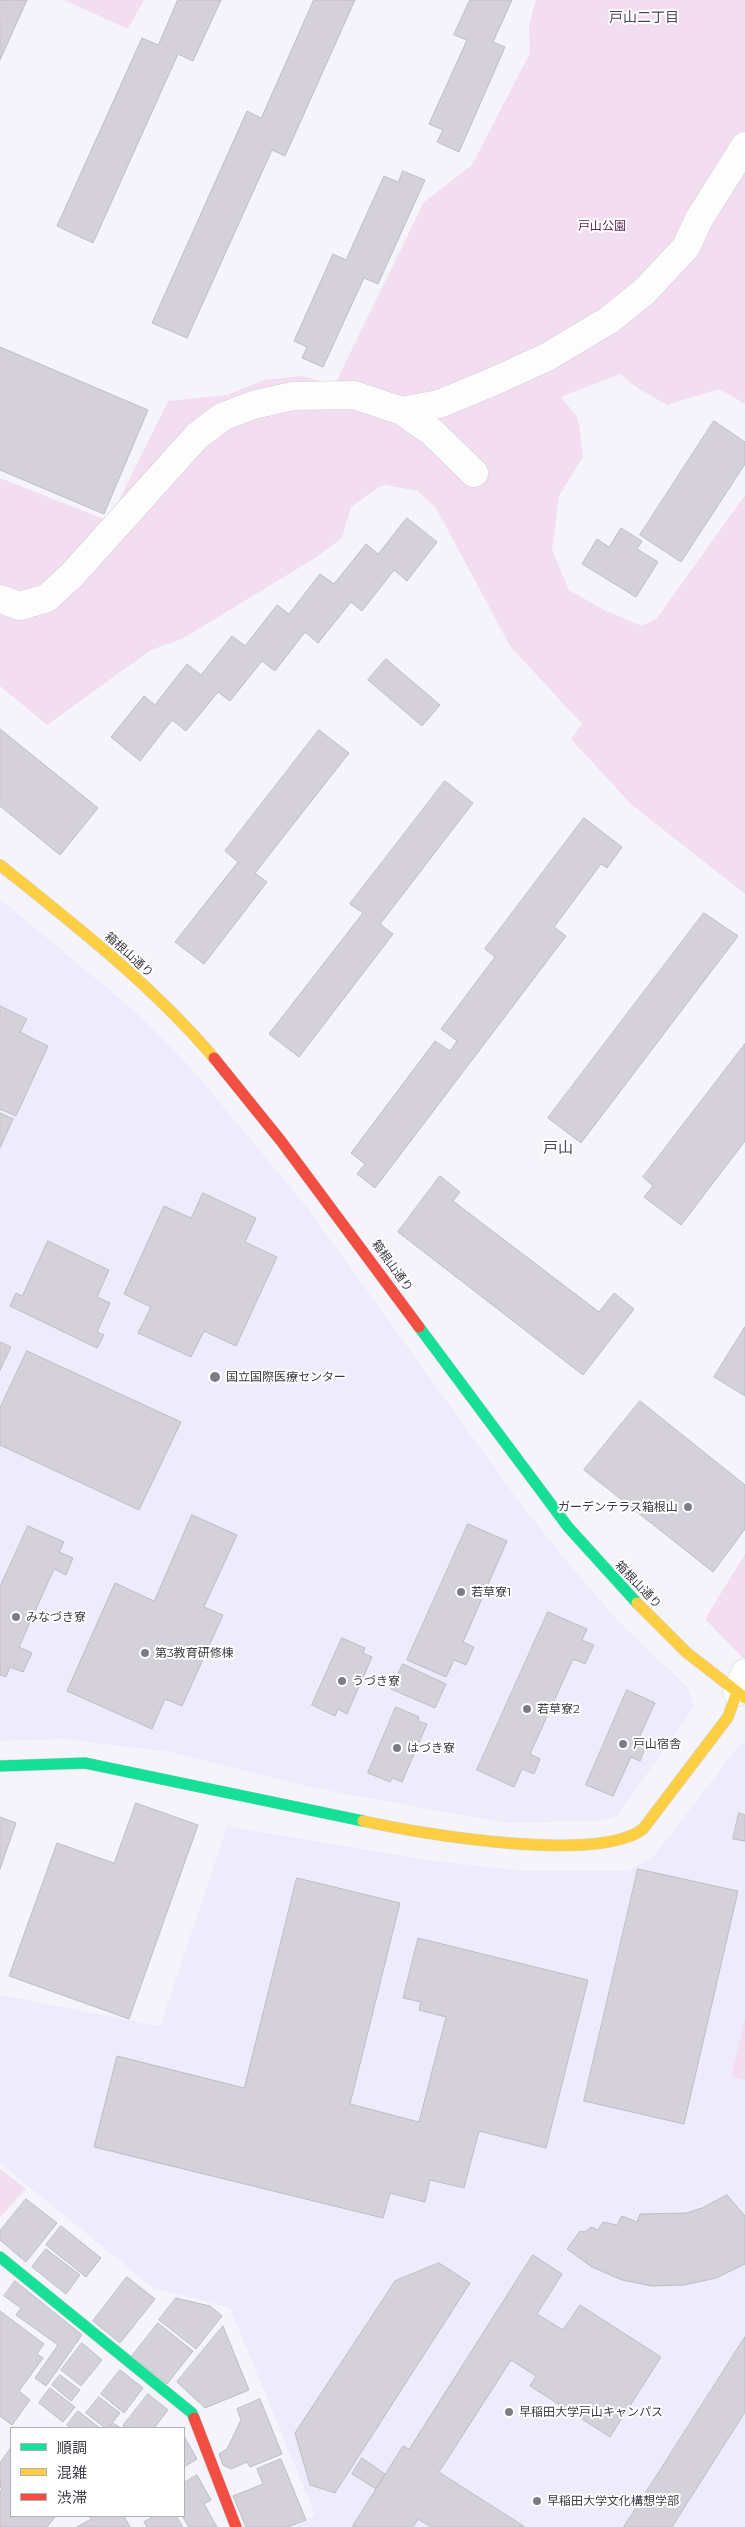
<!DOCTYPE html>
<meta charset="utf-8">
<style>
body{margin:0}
#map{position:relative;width:745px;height:2527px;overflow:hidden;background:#f5f4fb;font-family:Montserrat,"Noto Sans JP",sans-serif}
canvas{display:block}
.legend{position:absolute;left:10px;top:2427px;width:175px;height:90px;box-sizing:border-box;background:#fff;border:1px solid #b1b1b5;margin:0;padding:6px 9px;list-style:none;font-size:15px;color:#3d3b47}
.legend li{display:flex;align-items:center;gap:10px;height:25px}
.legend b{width:25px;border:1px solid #b1b1b5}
</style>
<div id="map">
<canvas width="745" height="2527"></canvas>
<ul class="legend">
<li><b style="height:6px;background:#16e098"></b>順調</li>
<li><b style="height:6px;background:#ffcf43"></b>混雑</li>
<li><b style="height:6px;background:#f24e42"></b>渋滞</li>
</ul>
</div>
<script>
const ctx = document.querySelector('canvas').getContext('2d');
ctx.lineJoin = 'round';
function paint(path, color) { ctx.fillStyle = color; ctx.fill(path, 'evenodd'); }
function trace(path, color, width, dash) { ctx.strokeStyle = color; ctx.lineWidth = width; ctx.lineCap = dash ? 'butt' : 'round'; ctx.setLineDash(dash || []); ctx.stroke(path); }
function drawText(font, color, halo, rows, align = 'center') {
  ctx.font = font + ' Montserrat,"Noto Sans JP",sans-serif'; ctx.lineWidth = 4; ctx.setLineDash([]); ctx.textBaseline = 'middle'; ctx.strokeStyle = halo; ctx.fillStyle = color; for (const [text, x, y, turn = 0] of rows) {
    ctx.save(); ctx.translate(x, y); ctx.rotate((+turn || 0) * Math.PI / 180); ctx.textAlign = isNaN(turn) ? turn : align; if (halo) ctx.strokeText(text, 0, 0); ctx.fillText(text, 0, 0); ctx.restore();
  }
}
const built = new Path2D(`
 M0,899L136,1012L192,1069L306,1206L520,1503L569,1564L616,1619L687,1687L694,1707L618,1815L599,1821L505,1823L319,1789L170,1752L64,1739L0,1741Z
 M745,1744V2527H294L315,2515L230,2308L153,2288L0,2163V1995L160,2026L227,1826L426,1860L525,1871H628L655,1855L739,1745Z`);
const green = new Path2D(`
 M64,0H144L128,29Z
 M536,0H745V404L719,389L667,405L636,387L620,374L561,397L578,418L583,457L559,496L552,550L569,590L604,610L642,626L657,618L745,495V894L632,805L571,739L582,724L510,646L436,508L418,491L385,485L379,487L351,507L342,538L315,558L182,639L151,650L47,725L0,686V478L109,521L168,401L227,395L264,380L303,376L334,386L424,202L472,165L530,53L529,26Z
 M745,1554V1660L705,1619Z
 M745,2019V2080L731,2076Z
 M0,2169L26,2189L0,2217Z`);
const building = new Path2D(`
 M0,0H27L0,60Z
 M178,0H221L193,61L178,54L93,243L57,226L142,38L158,45Z
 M314,0H355L285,156L272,150L187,338L152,323L247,111L261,118Z
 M470,0H512L493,42L505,47L459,152L437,142L443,130L429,124L467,40L454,35Z
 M403,171L425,180L378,284L364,278L323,367L302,358L307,347L294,341L333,254L346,260L384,176L398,182Z
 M0,347L148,410L104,514L0,470Z
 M714,421L745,442V464L681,562L640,535Z
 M407,518L437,542L407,581L394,570L362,611L351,602L318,643L305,632L275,671L262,661L230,701L218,692L186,731L172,720L140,761L111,737L144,696L155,705L187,664L201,675L232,636L245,646L277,605L289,614L320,574L334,584L366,544L378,554Z
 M621,528L642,541L637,549L658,562L636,597L582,564L597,539L609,547Z
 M386,659L440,705L422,726L368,680Z
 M0,729L98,808L60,855L0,806Z
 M319,730L349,753L255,873L267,882L204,964L175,942L238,862L225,851Z
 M445,781L473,803L380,924L393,934L299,1057L269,1034L363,913L350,904Z
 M584,818L622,847L607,868L601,864L554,927L566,936L375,1188L357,1174L365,1164L351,1153L435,1041L450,1051L457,1041L441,1029L495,957L485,949Z
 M704,913L738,936L581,1143L548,1118Z
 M0,1006L27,1019L20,1032L48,1046L16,1116L0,1109Z
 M745,1044V1141L681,1225L644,1197L653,1186L643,1177Z
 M0,1113L13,1119L0,1148Z
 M440,1176L460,1192L453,1201L599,1312L614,1293L634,1309L583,1375L398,1232Z
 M203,1193L256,1218L245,1242L277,1257L236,1346L204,1331L191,1357L138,1333L151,1307L124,1294L164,1206L191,1218Z
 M48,1241L109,1270L97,1297L110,1303L97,1332L104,1335L97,1348L10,1306L16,1293L22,1296Z
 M745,1327V1396L714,1377Z
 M0,1342L11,1347L0,1370Z
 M27,1351L181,1422L139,1510L0,1445V1408Z
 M640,1401L745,1485V1529L713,1572L584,1470Z
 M192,1515L237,1535L204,1607L223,1615L182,1706L165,1699L152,1729L67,1691L115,1583L154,1601Z
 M468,1524L507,1541L463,1642L474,1647L466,1665L454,1660L446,1677L407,1660Z
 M28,1526L64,1542L59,1552L73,1558L66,1575L54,1569L19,1647L32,1653L23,1672L10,1667L6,1677L0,1675V1587Z
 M548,1612L587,1629L582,1640L594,1645L585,1664L573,1659L530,1754L540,1759L534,1774L522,1769L514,1787L477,1770Z
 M342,1638L365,1648L363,1653L372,1657L347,1714L338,1709L335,1716L312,1705Z
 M403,1664L446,1684L435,1708L391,1689Z
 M627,1690L655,1703L637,1742L646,1746L640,1761L631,1757L613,1796L586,1785Z
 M396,1707L419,1717L418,1721L427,1724L402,1782L392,1778L390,1782L368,1773Z
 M136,1803L198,1825L129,2019L9,1976L57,1843L114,1863Z
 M739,1813L745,1815V1841L733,1839Z
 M0,1817L16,1823L0,1869Z
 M638,1869L738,1891L684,2124L584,2101Z
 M297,1878L400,1903L350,2104L419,2122L446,2017L419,2010L421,2002L403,1998L418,1938L588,1980L546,2148L479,2131L464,2188L430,2180L425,2202L390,2193L383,2218L94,2147L117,2056L244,2088Z
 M727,2195L745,2216V2264L716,2278L684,2285L652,2286L622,2280L592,2267L567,2249L580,2231L585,2232L591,2227L598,2230L603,2222L617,2225L622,2216L637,2222L640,2214L686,2213L702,2208Z
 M26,2199L57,2223L26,2262L0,2240V2231Z
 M61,2226L101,2258L86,2277L46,2245Z
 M46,2249L80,2275L66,2294L32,2267Z
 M533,2255L562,2274L537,2314L563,2330L580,2305L661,2357L610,2437L530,2386L536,2376L511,2360L439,2472L525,2527H431L418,2519L413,2527H352L403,2446L409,2449Z
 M439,2263L470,2283L335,2493L310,2485L295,2433L395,2281Z
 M127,2277L155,2299L120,2343L93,2321Z
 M15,2281L82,2335L46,2386L35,2378L58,2345L16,2315L21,2308L4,2296Z
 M176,2298L210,2306L222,2316L196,2349L159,2320Z
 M0,2311L44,2344L37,2354L43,2358L19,2391L30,2400L12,2425L0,2416Z
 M158,2323L193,2351L167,2384L132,2356Z
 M223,2326L249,2390L205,2408L177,2382Z
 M745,2337V2412L672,2527H624Z
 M82,2343L102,2360L81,2386L61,2370Z
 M120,2370L143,2388L124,2413L101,2394Z
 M60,2375L80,2390L71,2401L52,2385Z
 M50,2388L75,2407L63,2422L39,2403Z
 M148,2394L168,2410L154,2428H127L123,2426Z
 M99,2397L120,2413L108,2428H105L86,2413Z
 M260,2399L282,2454L250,2467L247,2462L231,2469L223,2465L219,2454L227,2449L241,2420L237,2409Z
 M78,2411L100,2428H71L67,2425Z
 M113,2423L121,2428H109Z
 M184,2436L197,2459L184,2467Z
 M11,2448V2516H56L47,2527H0V2492L2,2489L0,2487V2463Z
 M362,2458L385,2474L376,2489L352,2474Z
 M281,2459L306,2520L288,2527H246L233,2496L263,2484L257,2469Z
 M197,2475L211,2500L204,2504L217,2527H189L182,2516L184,2483Z
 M89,2516H124L130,2527H77L91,2519Z
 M155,2516H176L183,2527H147L144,2522Z`);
const street = new Path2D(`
 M402,411L439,404L490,383L547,357L609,320L645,291L686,247L699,219L745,146
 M0,599L20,606L47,598L72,575L197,436L222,417L253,405L293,396L354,395L402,411L432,432L474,473
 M737,1692L745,1673`);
const fast = new Path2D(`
 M419,1327L568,1527L637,1603
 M0,1766L85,1763L363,1821
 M0,2257L192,2413L194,2418`);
const slow = new Path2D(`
 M0,865C75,925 152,985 214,1058
 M637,1603L686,1652L745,1698
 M363,1821C421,1834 597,1864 643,1829L728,1717L737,1692`);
const jam = new Path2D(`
 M214,1058L281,1141L419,1327
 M194,2418L236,2527`);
const markers = [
 [215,1377,6,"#7d7c86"],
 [688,1507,5,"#7d7c86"],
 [461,1592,5,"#7d7c86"],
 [16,1617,5,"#7d7c86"],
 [145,1653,5,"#7d7c86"],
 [342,1681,5,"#7d7c86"],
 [527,1709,5,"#7d7c86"],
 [623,1744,5,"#7d7c86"],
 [397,1748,5,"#7d7c86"],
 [509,2412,5,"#7d7c86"],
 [537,2501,5,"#7d7c86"]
];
const parkNames = [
 ["戸山公園",602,226]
];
const streetNames = [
 ["箱根山通り",129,955,42],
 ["箱根山通り",392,1266,54],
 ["箱根山通り",638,1585,46]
];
const poiNames = [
 ["国立国際医療センター",226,1377],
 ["ガーデンテラス箱根山",678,1507,"right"],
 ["若草寮1",471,1592],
 ["みなづき寮",26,1617],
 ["第3教育研修棟",155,1653],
 ["うづき寮",352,1681],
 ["若草寮2",537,1709],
 ["戸山宿舎",633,1744],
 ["はづき寮",407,1748],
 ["早稲田大学戸山キャンパス",519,2412],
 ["早稲田大学文化構想学部",547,2501]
];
const neighbourhoodNames = [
 ["戸山二丁目",644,18]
];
const quarterNames = [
 ["戸山",558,1149]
];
paint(built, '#eeecfc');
paint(green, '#f3ddf1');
paint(building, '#d5d1da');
trace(building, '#c0bcc4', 1);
trace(street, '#d1d0d8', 29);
trace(fast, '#d1d0d8', 12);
trace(slow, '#d1d0d8', 12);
trace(jam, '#d1d0d8', 12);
trace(street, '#fefdfe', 28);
trace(fast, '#16e098', 11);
trace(slow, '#ffcf43', 11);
trace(jam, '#f24e42', 11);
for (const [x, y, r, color] of markers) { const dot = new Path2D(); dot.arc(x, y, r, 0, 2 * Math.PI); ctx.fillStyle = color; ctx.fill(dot); trace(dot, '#fff', 2); }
drawText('12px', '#5e2455', '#fff', parkNames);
drawText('12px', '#3d3b47', '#fff', streetNames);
drawText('12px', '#3d3b47', '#fff', poiNames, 'left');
drawText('14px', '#4a465f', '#fff', neighbourhoodNames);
drawText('15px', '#4a465f', '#fff', quarterNames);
</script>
